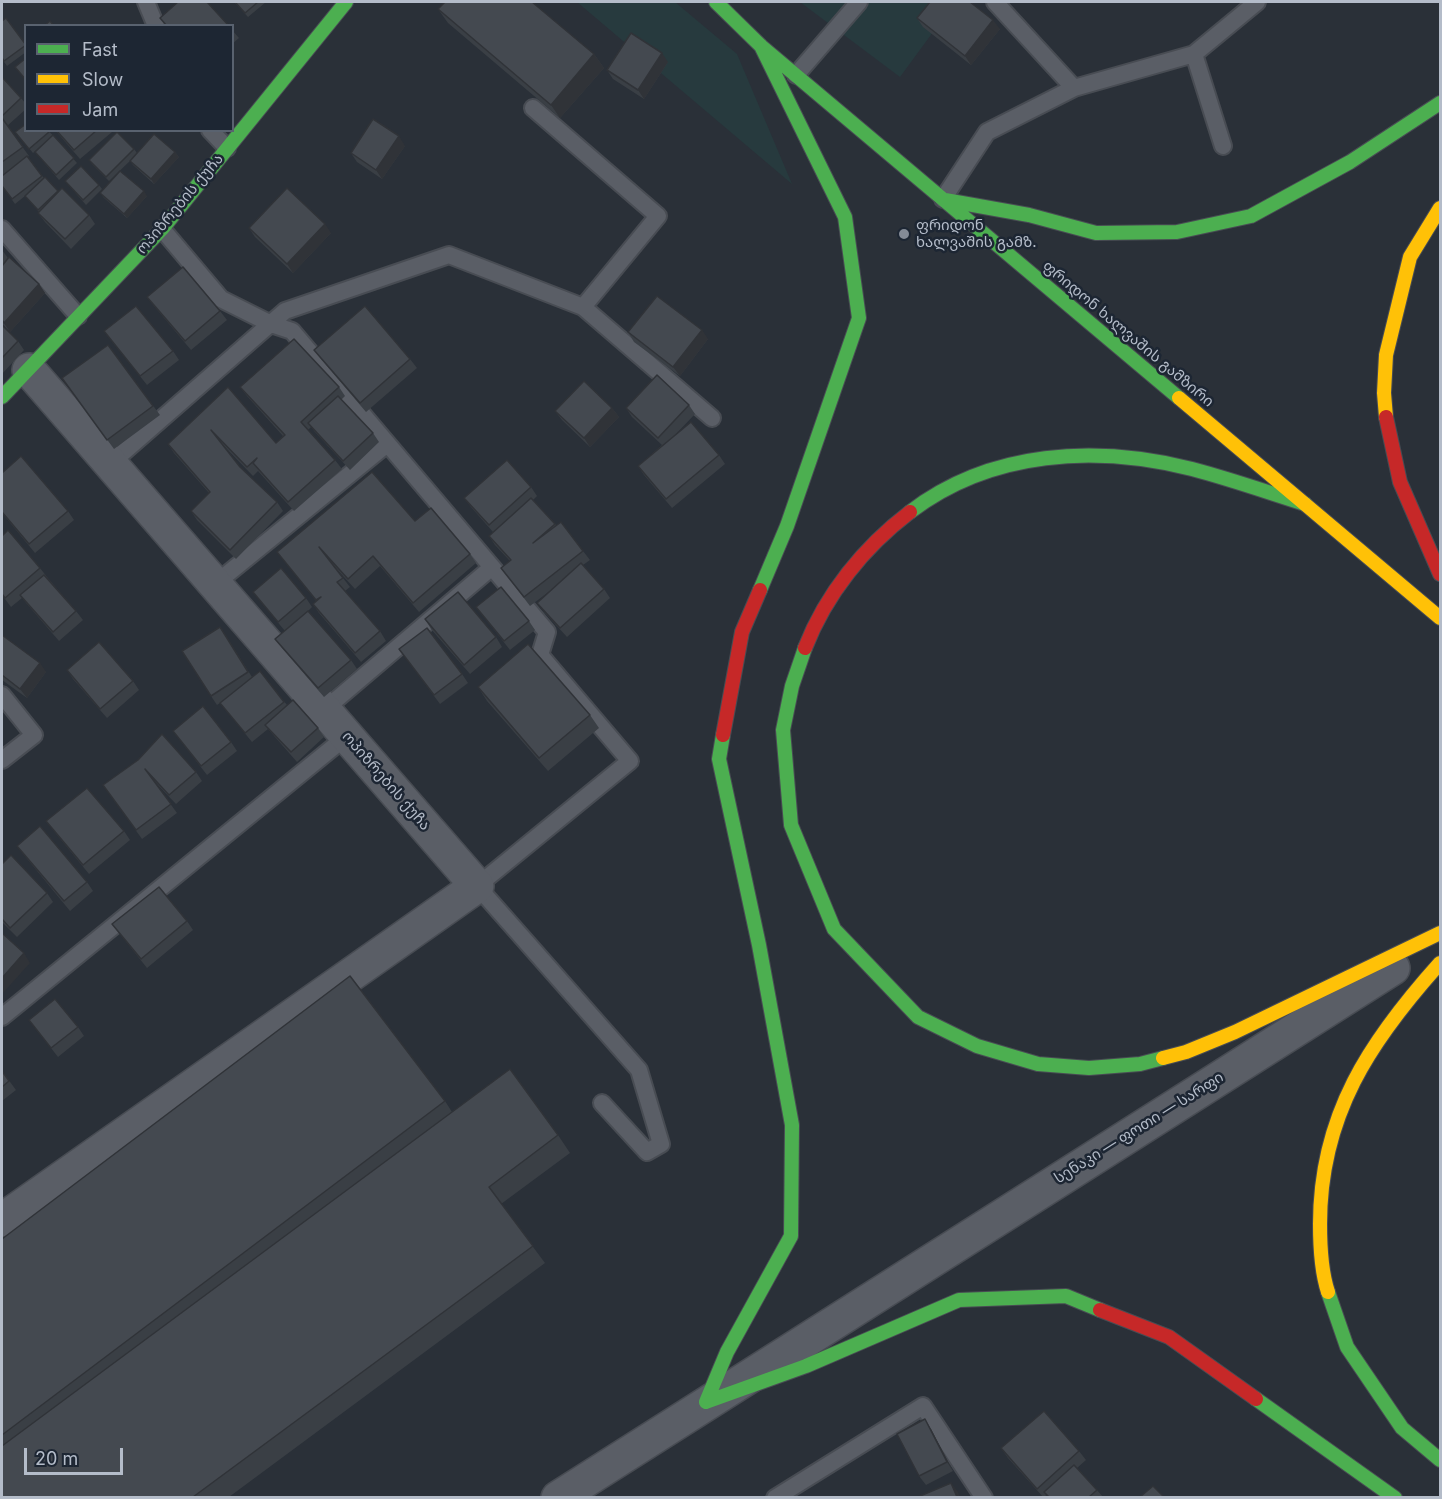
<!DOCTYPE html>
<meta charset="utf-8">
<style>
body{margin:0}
#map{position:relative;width:1442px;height:1499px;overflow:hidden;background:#2a3038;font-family:Inter,sans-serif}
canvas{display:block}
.frame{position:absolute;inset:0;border:3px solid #b4bcc9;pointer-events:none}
.legend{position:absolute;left:24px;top:24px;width:210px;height:108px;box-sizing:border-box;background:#1d2633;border:2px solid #59626f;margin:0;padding:8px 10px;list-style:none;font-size:18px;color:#b4bcc9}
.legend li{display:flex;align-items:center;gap:12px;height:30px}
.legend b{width:30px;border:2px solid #59626f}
.scale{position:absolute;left:24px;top:1448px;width:99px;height:27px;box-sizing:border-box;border:3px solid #b4bcc9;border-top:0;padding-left:8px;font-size:18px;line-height:21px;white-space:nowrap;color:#b4bcc9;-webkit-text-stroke:4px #1d2633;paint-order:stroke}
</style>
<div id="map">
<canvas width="1442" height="1499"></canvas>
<div class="frame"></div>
<ul class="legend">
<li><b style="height:8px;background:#4caf50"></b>Fast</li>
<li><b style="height:8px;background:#ffc107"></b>Slow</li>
<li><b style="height:8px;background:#c62828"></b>Jam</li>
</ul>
<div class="scale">20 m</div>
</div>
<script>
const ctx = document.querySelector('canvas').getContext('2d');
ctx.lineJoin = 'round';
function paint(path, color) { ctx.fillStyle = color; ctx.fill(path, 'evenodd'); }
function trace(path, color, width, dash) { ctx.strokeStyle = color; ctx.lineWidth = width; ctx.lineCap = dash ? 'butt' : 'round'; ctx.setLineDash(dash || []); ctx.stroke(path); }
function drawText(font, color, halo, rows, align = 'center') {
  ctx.font = font + ' Inter,"Noto Sans Georgian",sans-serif'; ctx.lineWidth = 5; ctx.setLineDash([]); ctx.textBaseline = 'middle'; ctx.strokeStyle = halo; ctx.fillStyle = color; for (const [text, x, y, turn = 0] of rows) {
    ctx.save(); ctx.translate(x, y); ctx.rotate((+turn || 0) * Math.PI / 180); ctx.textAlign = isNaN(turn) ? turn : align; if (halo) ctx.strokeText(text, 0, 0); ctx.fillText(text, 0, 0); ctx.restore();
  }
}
const green = new Path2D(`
 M577,2H675L737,54L792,184Z
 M800,2H955L900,77Z`);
const lane = new Path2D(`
 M146,2L156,26
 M995,2L1074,88
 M1194,54L1223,146
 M796,75L859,2
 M533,108L658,216L583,307
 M210,130L227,148
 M943,199L987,132L1074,88L1194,54L1257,2
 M2,229L78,316
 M162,229L221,299L271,324L292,331L547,632L540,655L630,761L477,886L639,1070L661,1144L647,1152L602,1103
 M110,464L285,311L449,255L583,307L712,418
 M215,584L387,444
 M2,695L34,735L2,760
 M324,710L491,568
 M2,1017L347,736
 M775,1498L923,1406L984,1498`);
const street = new Path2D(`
 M2,1220L477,886L29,370
 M558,1498L1393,968`);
const fast = new Path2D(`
 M716,2L761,46L1179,398
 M945,200L1029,215L1096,233L1177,232L1251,216L1350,162L1440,103
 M2,397L162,229L346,2
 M910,512C991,450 1096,445 1192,469C1230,479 1267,492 1305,504
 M760,590L787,526L859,318L845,217L761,46
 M805,648L792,686L783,730L791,825L834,929L918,1017L977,1046L1038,1064L1089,1068L1140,1064L1163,1058
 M1328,1292L1347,1347L1402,1428L1440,1460
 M1256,1399L1395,1498
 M706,1402L727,1352L791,1236L792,1125L759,945L719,759L723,735
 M706,1402L806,1366L959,1300L1066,1296L1100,1310`);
const slow = new Path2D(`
 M1179,398L1440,618
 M1386,417L1384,393L1386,355L1410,257L1440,208
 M1163,1058L1186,1052L1235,1032L1440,933
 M1328,1292C1321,1271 1320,1246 1320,1224C1320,1115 1370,1041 1440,963`);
const jam = new Path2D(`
 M1386,417L1400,482L1440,574
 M805,648C826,594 864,547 910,512
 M723,735L742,632L760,590
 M1100,1310L1169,1337L1256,1399`);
const wall = new Path2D(`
 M234,2H266L248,17Z
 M438,9L594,54L604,68L560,118L448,23Z
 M917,18L1000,29L971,65L923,27Z
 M232,30L239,38L232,44Z
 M26,43V52L7,66L2,59Z
 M668,62L644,99L613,79L607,70Z
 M2,77L21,98L26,104V109L7,126L29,156L27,157L44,178L59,192L89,215L95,224L71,249L45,222L38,213L39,212L25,196L15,204L2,186Z
 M48,130L77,163L59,180L35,152L45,142L33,153L19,136Z
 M55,130H110L112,132L80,159Z
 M405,146L382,179L357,162L351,153Z
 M134,149L137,153L175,152L179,157L154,184L133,165L130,161L131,160L109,181L93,165L89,160Z
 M65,181L99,185L102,189L86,205Z
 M100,193L147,196L127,218L104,198Z
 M249,228L331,233L293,273L255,237Z
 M2,250L8,258L39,284L45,293L10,332L2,324Z
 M147,297L220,311L227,320L191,350L154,306Z
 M2,325L18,341L24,350L2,374Z
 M104,331L173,351L179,360L147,385Z
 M628,332L708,339L680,376L634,342Z
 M108,345L160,415L114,449L62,378Z
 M314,350L410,359L417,368L366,412L321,359Z
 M228,387L276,443L283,436L247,396L240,387H339L345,396L341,400L373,433L379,442L350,470L315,432L311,427L308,430L335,460L342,469L294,511L258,471L253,476L222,444L240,467L277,502L283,511L236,559L197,520L191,511L209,493L174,453L168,444Z
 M689,405L695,414L676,434L719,455L725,464L672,508L644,475L638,466L662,445L632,417L626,408Z
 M612,408L619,417L590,447L562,420L555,411Z
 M2,473L68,511L74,520L35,553L2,513Z
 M531,487L537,496L533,500L556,525L583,551L590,560L583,565L604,589L610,598L567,637L544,612L537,603L554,588L530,606L501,568L510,561L495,545L489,536L493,532L471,507L464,498Z
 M415,521L470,554L476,563L419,612L380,566L355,589L332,564L350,587L345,591L380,631L386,641L361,662L319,613L313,604L316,601L277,552Z
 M2,536L40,568L47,577L76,611L83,620L59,641L27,604L22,598L11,607L2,595Z
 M253,592L306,598L312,607L308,611L351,660L357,669L324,697L282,648L275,639L285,631L260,601Z
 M476,607L529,621L535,630L510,650Z
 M425,619L496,637L502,647L470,674L431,629Z
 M2,635L46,672L27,698L2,680Z
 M226,636L252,677L260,671L287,705L318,728L324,737L297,762L268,729L252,742L220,703L217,705L211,696Z
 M399,649L462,674L468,683L440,704Z
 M67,670L133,681L139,690L107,718L73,679Z
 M478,687L590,715L599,728L548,771L487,701Z
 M173,731L231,742L237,751L207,775Z
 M138,760L196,772L202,781L176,804L153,780L177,813L142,839L103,785Z
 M46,821L124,831L130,840L89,874L53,830Z
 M17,846L87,882L93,891L70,911L24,855Z
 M2,864L47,893L53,902L17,937L2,922Z
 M187,921L193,930L147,968L112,924Z
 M29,1020L78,1027L84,1036L58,1057Z
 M2,1071L16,1090L2,1101Z
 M445,1101L452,1112L558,1135L570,1153L501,1204L545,1263L229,1497H2V1239Z
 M931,1429L953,1471L926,1485L919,1476Z
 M1001,1448L1079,1451L1086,1460L1077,1468L1097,1490L1103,1497H1048L1047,1495L1043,1497L1008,1458Z`);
const shadedWall = new Path2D(`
 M993,20L1000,29L971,65L965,56Z
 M662,53L668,62L644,99L638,90Z
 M594,54L604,68L560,118L551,105Z
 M399,136L405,146L382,179L376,170Z
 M175,152L179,157L154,184L151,179Z
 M144,191L147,196L127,218L124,214Z
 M325,224L331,233L293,273L287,264Z
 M39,284L45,293L10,332L4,323Z
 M702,330L708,339L680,376L673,367Z
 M612,408L619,417L590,447L584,438Z
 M40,663L46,672L27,698L20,689Z
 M24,953L30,963L2,994V978Z
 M925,1419L931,1429L953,1471L947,1462Z
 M951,1483L958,1492L960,1497H957Z`);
const building = new Path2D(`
 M178,2H207L229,26H167L160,18Z
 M235,2H258L245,13Z
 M445,2H532L594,54L551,105L438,9Z
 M930,2H970L993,20L965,56L917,18Z
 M6,18L26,45L4,61L2,58V21Z
 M50,21L54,26H44Z
 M631,33L662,53L638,90L607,70Z
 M26,58V80L15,67Z
 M2,77L21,98L2,116Z
 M2,118L23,147L2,162Z
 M373,119L399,136L376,170L351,153Z
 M26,124V130H48L49,132L29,149L15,132Z
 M56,130H97L74,150Z
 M117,132L134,149L106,177L89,160Z
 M154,134L175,152L151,179L130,161Z
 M53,135L74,158L56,175L35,152Z
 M27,156L42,176L12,199L2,186V176Z
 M81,166L99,185L83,200L65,181Z
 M120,171L144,191L124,214L100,193Z
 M45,177L58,191L38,210L25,196Z
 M62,188L89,215L65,239L38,213Z
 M287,188L325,224L287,264L249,228Z
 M9,257L39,284L4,323L2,320V266Z
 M183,267L220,311L185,341L147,297Z
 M657,296L702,330L673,367L628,332Z
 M136,306L173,351L140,376L104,331Z
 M365,306L410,359L360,403L314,350Z
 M2,325L18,341L2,358Z
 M294,339L339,387L301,422L335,460L288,502L253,463L257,458L247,467L211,430L240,467L277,502L230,550L191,511L210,492L168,444L228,387L276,443L285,435L240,387Z
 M108,345L153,406L107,440L62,378Z
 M657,375L689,405L658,438L626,408Z
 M584,381L612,408L584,438L555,411Z
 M338,396L373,433L343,461L308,423Z
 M691,422L719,455L666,499L638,466Z
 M21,456L68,511L29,544L2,512V473Z
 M507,460L531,487L489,525L464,498Z
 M372,472L415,521L431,508L470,554L413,603L373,556L348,579L319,547L343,578L337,582L380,631L355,653L313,604L321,597L316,600L277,552Z
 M531,498L555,524L533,543L561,522L583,551L524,597L501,568L511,560L489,536Z
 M8,530L40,568L5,598L2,594V536Z
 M581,563L604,589L560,628L537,603Z
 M281,568L306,598L278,622L253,592Z
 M44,575L76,611L53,632L20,595Z
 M501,587L529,621L504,641L476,607Z
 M458,592L496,637L464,665L425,619Z
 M308,611L351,660L318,688L275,639Z
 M220,627L248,672L211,696L182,651Z
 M427,628L462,674L434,695L399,649Z
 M2,635L40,663L20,689L2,675Z
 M99,642L133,681L100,709L67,670Z
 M528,644L590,715L539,758L478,687Z
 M260,671L284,702L245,733L220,703Z
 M293,700L318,728L291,752L265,725Z
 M203,706L231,742L201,766L173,731Z
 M162,734L196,772L169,795L145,769L171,804L136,830L103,785L138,760Z
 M87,788L124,831L83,865L46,821Z
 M40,826L87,882L64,901L17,846Z
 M11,855L47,893L10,928L2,919V864Z
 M159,887L187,921L141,959L112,924Z
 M2,933L24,953L2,978Z
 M350,976L445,1101L2,1435V1239Z
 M55,999L78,1027L51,1048L29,1020Z
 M510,1069L558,1135L489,1187L533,1246L193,1497H2V1446Z
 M2,1071L9,1081L2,1087Z
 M1044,1411L1079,1451L1037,1489L1001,1448Z
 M925,1419L947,1462L919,1476L897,1434Z
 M1074,1465L1097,1490L1089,1497H1049L1044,1492Z
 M951,1483L957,1497H921L920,1496Z
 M1153,1486L1164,1497H1140Z`);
const markers = [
 [904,234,6,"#848b96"]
];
const streetNames = [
 ["ოპიზრების ქუჩა",180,204,-50],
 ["ფრიდონ ხალვაშის გამზირი",1128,334,40],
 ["ოპიზრების ქუჩა",386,781,49],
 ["სენაკი — ფოთი — სარფი",1139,1128,-32]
];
const poiNames = [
 ["ფრიდონ",916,225],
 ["ხალვაშის გამზ.",916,242]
];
paint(green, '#273a3e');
trace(lane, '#484c53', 20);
trace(street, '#484c53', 36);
trace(fast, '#484c53', 16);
trace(slow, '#484c53', 16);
trace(jam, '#484c53', 16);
trace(lane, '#5a5e66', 16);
trace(street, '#5a5e66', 33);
trace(fast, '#4caf50', 14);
trace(slow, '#ffc107', 14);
trace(jam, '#c62828', 14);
paint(wall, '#3a3f45');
paint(shadedWall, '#303338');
paint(building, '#444950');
trace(building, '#303338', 1.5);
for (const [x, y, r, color] of markers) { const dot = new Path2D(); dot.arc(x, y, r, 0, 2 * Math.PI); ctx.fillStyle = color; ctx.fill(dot); trace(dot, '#1d2633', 2); }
drawText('15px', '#b4bcc9', '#1d2633', streetNames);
drawText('15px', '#b4bcc9', '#1d2633', poiNames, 'left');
</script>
